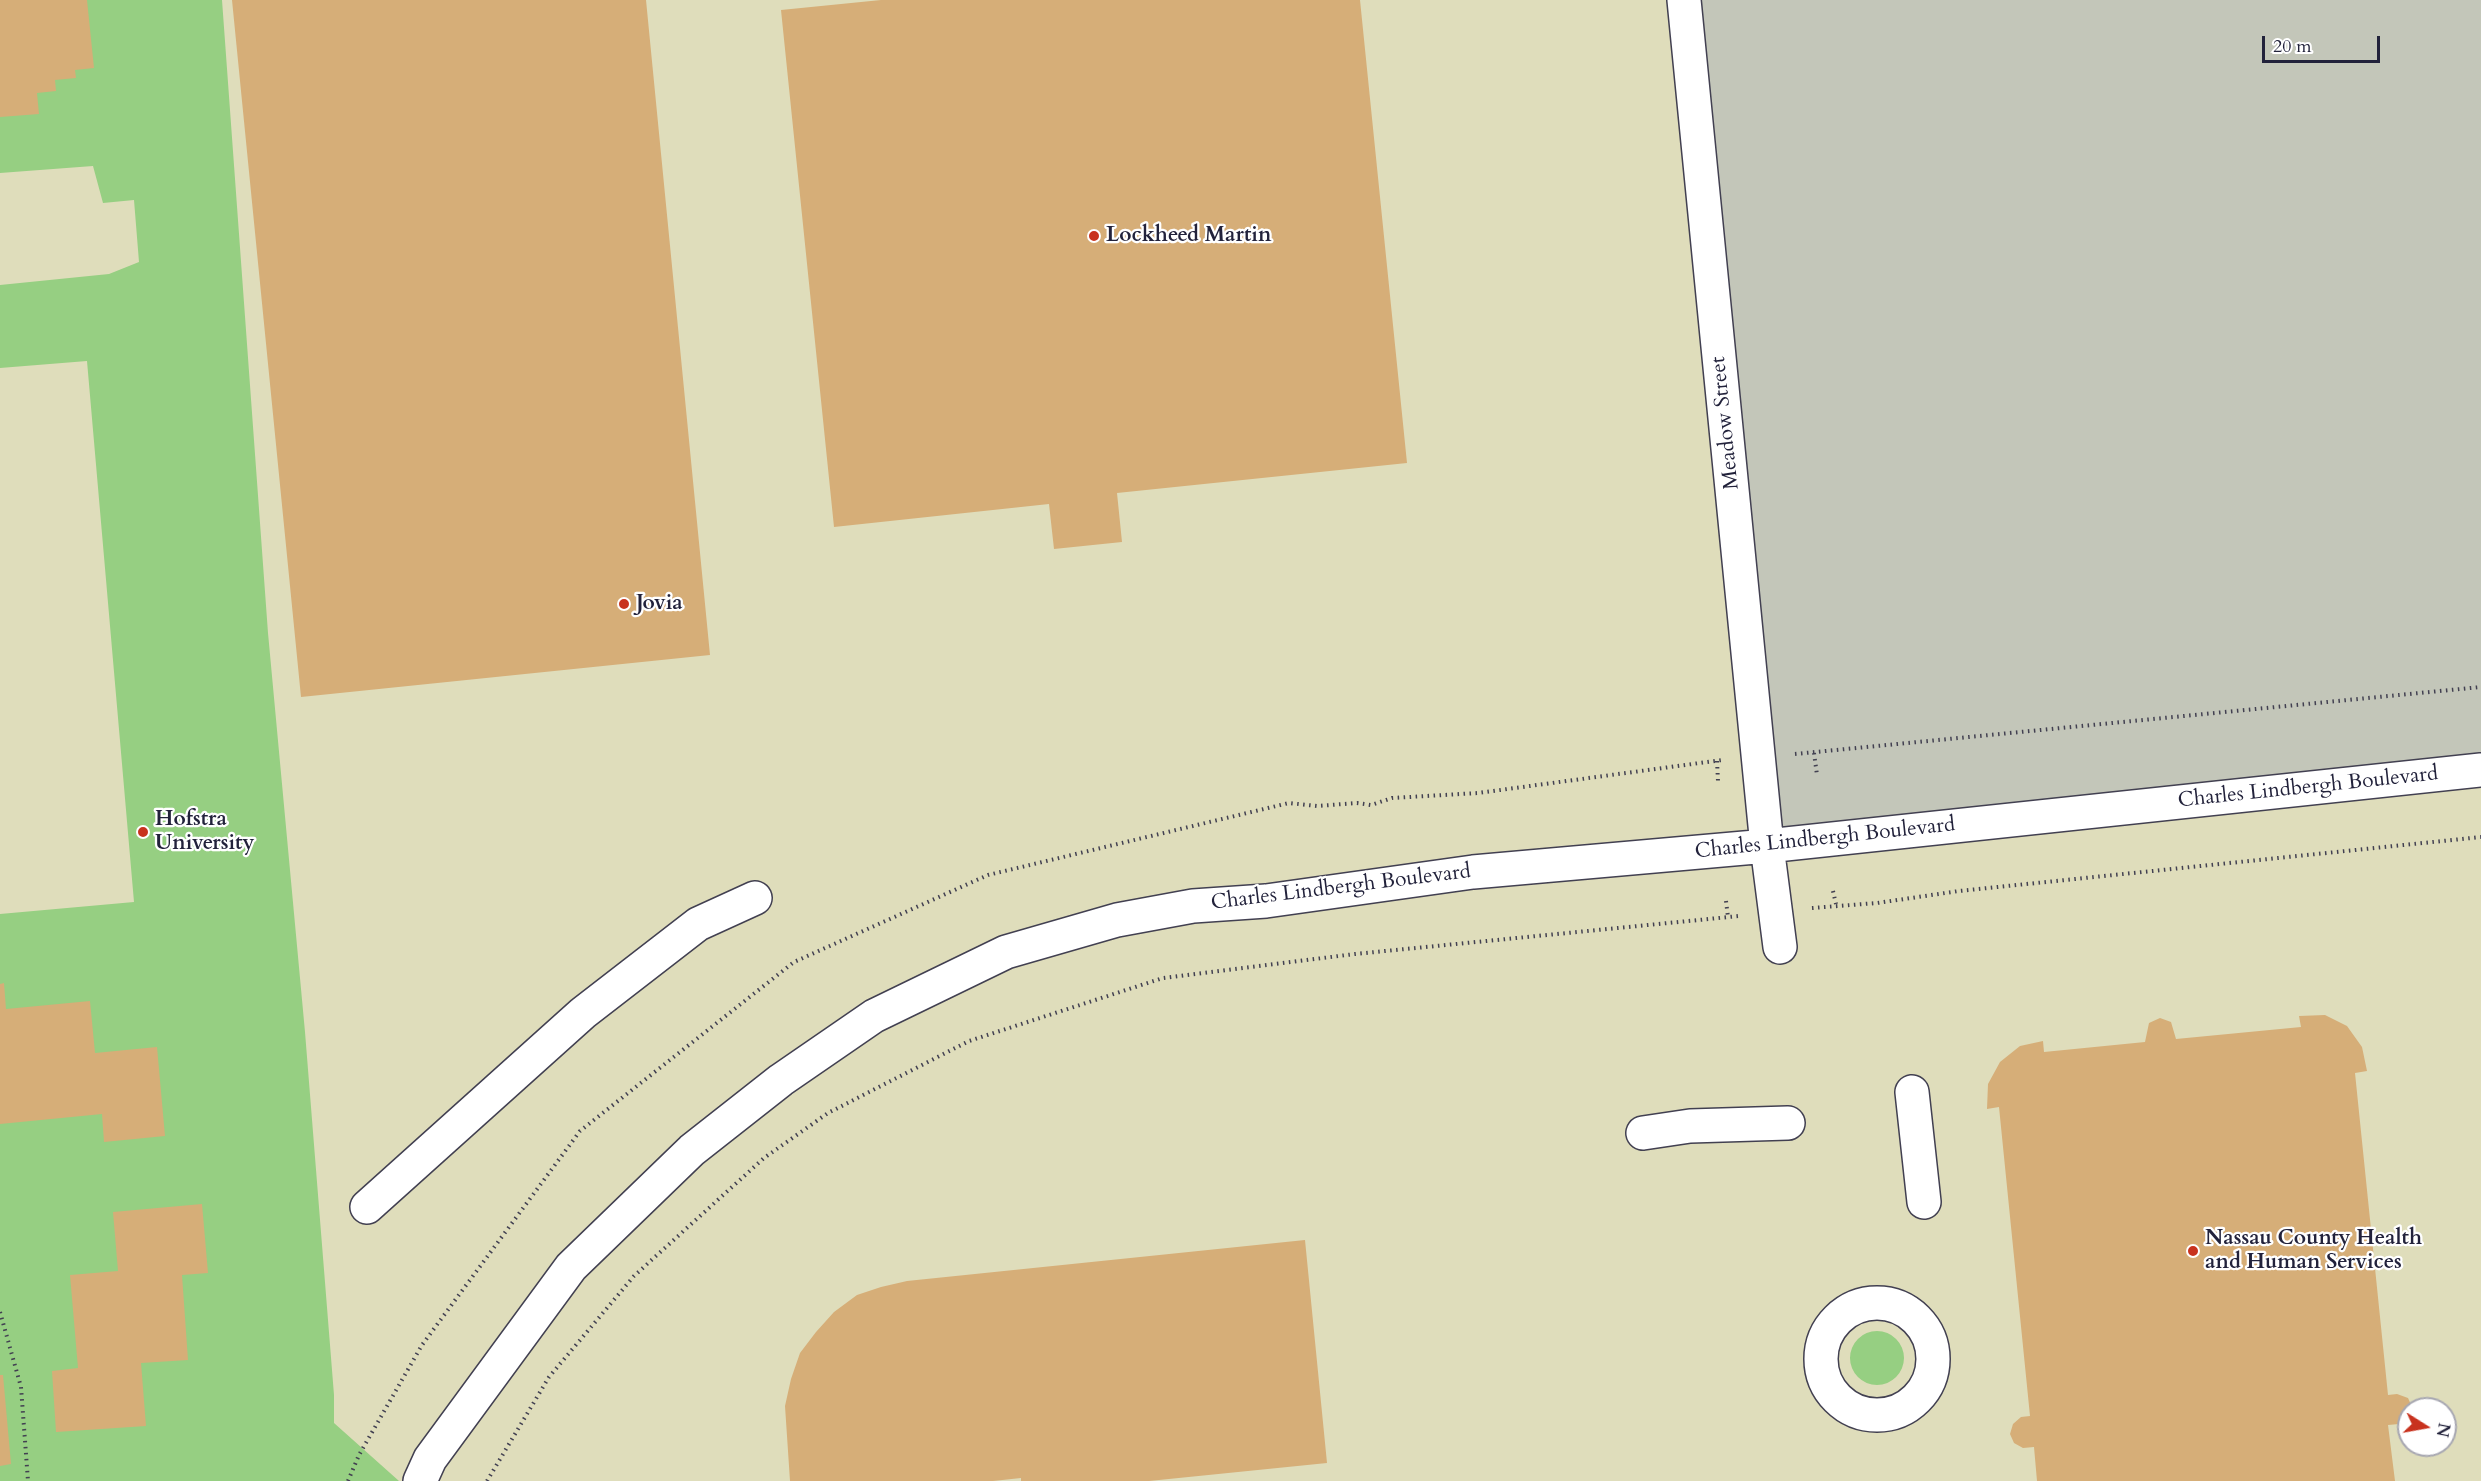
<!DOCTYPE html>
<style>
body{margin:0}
#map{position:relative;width:2481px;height:1481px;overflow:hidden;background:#f4e8d0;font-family:Cardo,serif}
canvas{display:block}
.north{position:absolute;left:2397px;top:1397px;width:60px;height:60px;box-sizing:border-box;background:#fff;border:2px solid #a7a7b1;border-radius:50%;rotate:101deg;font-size:16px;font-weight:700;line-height:24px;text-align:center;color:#22223b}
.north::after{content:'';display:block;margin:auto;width:21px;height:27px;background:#c8321e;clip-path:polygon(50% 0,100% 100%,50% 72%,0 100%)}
.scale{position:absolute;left:2262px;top:36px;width:118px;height:27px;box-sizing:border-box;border:3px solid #22223b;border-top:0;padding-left:8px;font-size:18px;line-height:21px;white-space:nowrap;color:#22223b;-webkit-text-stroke:4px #fff;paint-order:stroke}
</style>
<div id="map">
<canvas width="2481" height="1481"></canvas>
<div class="north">N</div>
<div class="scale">20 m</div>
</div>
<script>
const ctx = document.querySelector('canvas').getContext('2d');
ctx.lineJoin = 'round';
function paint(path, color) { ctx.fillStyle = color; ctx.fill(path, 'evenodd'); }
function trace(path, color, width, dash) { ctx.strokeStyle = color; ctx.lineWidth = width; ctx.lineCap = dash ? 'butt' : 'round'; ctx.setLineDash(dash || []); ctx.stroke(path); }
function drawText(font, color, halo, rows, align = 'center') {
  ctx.font = font + ' Cardo,serif'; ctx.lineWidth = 4.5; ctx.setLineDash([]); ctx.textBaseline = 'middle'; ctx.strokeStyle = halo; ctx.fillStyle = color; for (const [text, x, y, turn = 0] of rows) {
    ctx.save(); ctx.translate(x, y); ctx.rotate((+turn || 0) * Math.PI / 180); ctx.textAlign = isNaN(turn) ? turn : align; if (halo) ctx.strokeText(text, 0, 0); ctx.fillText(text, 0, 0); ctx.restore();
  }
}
const built = new Path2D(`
 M0,0H1691L2481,762V1481H0ZM2409,1409H2445V1445H2409Z`);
const industrial = new Path2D(`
 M1691,0H2481V762L1775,836Z`);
const green = new Path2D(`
 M0,0H222L268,633L305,1032L334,1395V1423L399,1481H0V914L134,902L87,361L0,368V285L109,274L139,262L134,200L103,203L93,166L0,173Z
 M1850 1358a27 27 0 1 1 54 0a27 27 0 1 1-54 0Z`);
const building = new Path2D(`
 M0,0H87L94,68L75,70L76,78L55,80L56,91L37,93L39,114L0,117Z
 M232,0H646L710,655L301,697Z
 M881,0H1360L1407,463L1117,493L1122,542L1054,549L1049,504L834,527L781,10Z
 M4,983L6,1009L90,1001L95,1053L157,1047L165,1136L104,1142L102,1114L0,1124V984Z
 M2325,1015L2347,1026L2362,1047L2367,1071L2355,1073L2388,1395L2397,1394L2408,1398L2412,1407L2409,1409V1418L2399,1424L2388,1425L2395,1481H2037L2034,1447L2023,1448L2014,1443L2010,1434L2013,1424L2021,1417L2030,1416L1999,1107L1987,1109L1988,1084L2000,1062L2020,1046L2043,1041L2044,1052L2145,1042L2149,1023L2160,1018L2171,1022L2176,1039L2301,1027L2299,1016Z
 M202,1204L208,1273L182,1275L188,1360L141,1363L146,1426L56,1432L52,1371L78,1368L70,1275L118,1271L113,1212Z
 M1305,1240L1327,1463L1149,1481H1021V1478L993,1481H790L785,1406L791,1379L800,1353L816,1332L834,1312L857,1295L881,1287L907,1281Z
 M0,1375H3L11,1464L0,1466Z`);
const path = new Path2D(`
 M1814,753L1817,775
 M1795,754L2481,687
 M1717,761L1718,781
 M1833,891L1836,904
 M1726,901L1728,917
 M1812,908L1877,903L1959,891L2481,837
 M0,1312L21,1387L28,1481
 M348,1481L359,1455L422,1345L580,1131L794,962L988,875L1289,803L1317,806L1357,803L1371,805L1392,798L1478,793L1722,760
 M487,1481L549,1377L634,1276L764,1158L828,1113L969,1041L1163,978L1355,954L1739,916`);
const minor = new Path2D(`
 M1684,0L1767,846L1780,947
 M1912,1092L1924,1202
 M1643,1133L1690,1126L1788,1123
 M367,1207L583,1013L698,924L755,898
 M1821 1359a56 56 0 1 1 112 0a56 56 0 1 1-112 0Z
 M420,1481L430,1459L571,1267L692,1150L781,1080L874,1016L1006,952L1117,920L1193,906L1266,901L1473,872L1767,846L2481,770`);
const markers = [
 [1094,236,6,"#c8321e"],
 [624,604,6,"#c8321e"],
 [143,832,6,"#c8321e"],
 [2193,1251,6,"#c8321e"]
];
const poiNames = [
 ["Lockheed Martin",1106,236],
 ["Jovia",636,604],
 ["Hofstra",155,820],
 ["University",155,844],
 ["Nassau County Health",2205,1239],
 ["and Human Services",2205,1263]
];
const streetNames = [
 ["Meadow Street",1726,423,-96],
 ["Charles Lindbergh Boulevard",2308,788,-6],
 ["Charles Lindbergh Boulevard",1825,839,-6],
 ["Charles Lindbergh Boulevard",1341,888,-7]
];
paint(built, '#dfddbb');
paint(industrial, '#c3c6b9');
paint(green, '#96cf82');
paint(building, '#d6ae78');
trace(minor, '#424051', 36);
trace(path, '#424051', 4, [1.5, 4.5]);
trace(minor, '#fff', 33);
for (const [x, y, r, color] of markers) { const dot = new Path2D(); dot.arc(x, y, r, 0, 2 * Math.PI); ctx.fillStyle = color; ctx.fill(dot); trace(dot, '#fff', 2); }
drawText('bold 21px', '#22223b', '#fff', poiNames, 'left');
drawText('21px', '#22223b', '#fff', streetNames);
</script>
